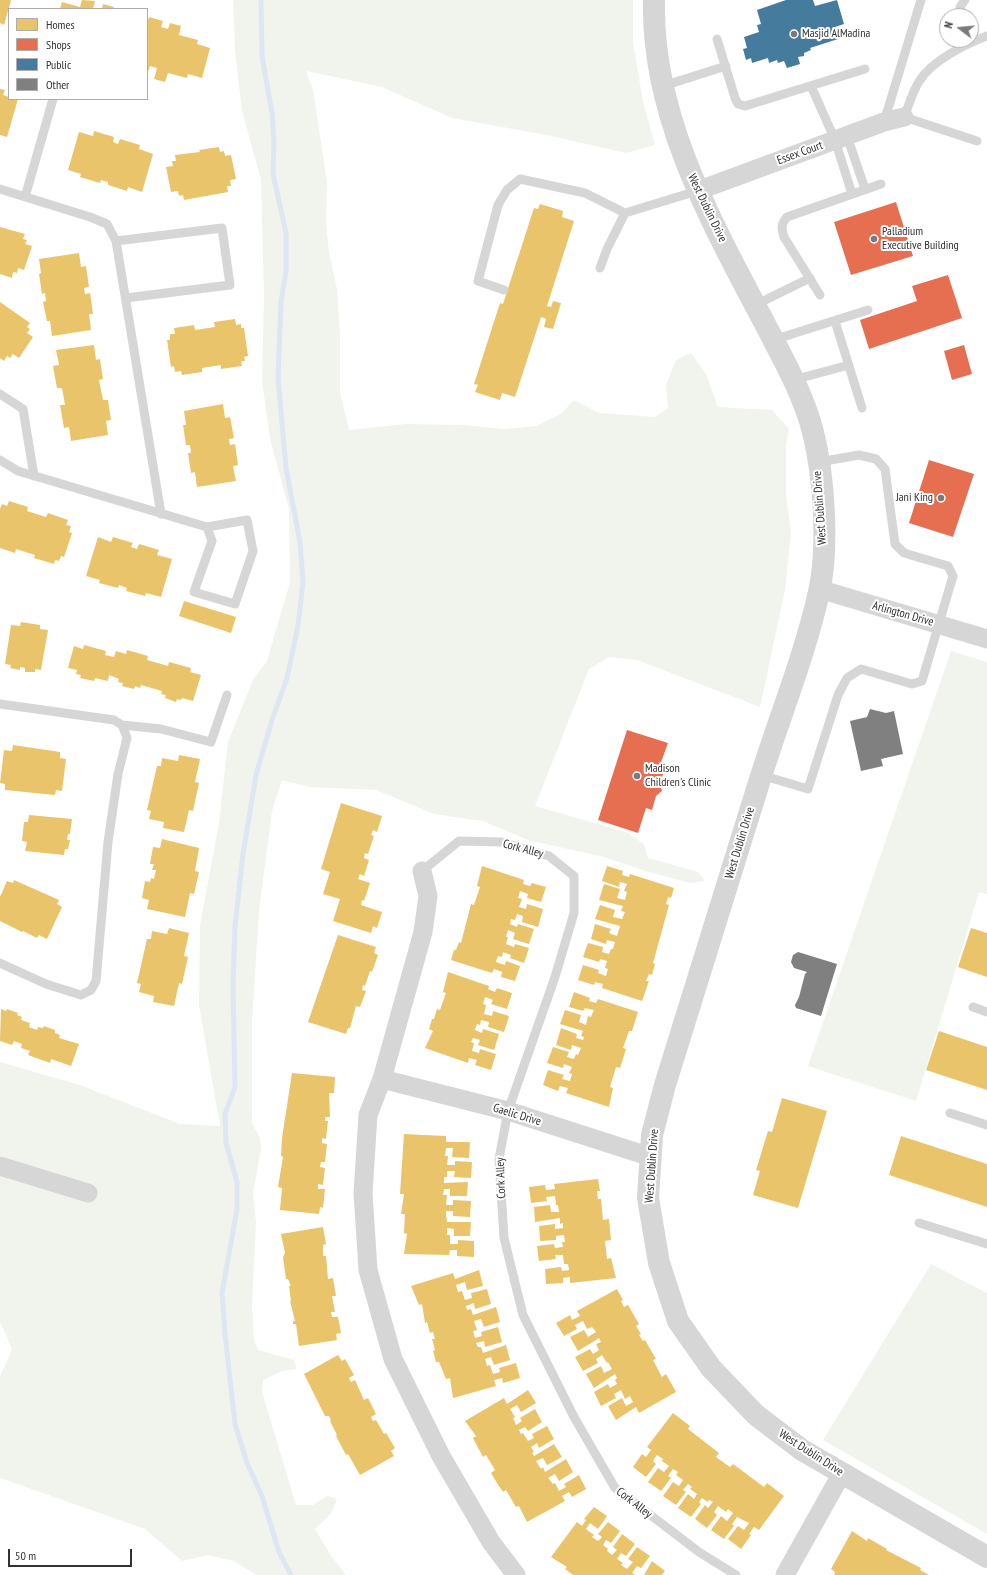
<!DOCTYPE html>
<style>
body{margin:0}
#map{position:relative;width:987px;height:1575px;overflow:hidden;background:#fff;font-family:"PT Sans Narrow",sans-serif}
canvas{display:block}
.legend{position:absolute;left:8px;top:8px;width:140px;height:92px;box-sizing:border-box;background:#fff;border:1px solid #adadad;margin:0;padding:5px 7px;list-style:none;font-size:12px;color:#323232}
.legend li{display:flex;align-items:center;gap:8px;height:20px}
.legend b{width:20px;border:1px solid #adadad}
.north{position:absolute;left:939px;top:8px;width:40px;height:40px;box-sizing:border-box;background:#fff;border:1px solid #adadad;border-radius:50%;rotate:286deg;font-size:11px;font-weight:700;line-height:16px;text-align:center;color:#323232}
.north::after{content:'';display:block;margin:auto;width:14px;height:18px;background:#7a7a7a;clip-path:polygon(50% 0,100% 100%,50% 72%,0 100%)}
.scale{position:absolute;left:8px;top:1549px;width:124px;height:18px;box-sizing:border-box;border:2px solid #323232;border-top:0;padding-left:5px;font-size:12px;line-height:14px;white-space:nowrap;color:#323232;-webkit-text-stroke:3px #fff;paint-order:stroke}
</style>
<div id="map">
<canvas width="987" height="1575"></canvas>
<ul class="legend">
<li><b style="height:11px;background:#e9c46a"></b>Homes</li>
<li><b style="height:11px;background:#e76f51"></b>Shops</li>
<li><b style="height:11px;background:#457b9d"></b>Public</li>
<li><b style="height:11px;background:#808080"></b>Other</li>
</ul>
<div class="north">N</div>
<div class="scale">50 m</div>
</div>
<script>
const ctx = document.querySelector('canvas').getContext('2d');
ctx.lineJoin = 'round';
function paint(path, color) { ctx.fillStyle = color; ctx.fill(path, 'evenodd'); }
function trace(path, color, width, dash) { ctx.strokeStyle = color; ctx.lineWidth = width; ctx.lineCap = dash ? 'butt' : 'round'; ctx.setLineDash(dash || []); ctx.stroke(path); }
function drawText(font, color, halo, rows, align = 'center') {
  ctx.font = font + ' "PT Sans Narrow",sans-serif'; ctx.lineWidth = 4; ctx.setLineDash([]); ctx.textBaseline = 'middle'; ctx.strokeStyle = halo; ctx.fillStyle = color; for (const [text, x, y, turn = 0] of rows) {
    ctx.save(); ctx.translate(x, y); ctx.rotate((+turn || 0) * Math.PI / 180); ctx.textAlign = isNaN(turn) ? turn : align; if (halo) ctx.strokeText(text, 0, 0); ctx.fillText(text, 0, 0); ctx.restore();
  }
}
const green = new Path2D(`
 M233,0H633V42L643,102L655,145L626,153L547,135L452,118L382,87L306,71L313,90L327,183L326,224L329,252L337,289L340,334V393L349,430L407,424L464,425L504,429L536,426L561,414L574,400L599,413L655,417L668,408L666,385L676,360L691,353L706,374L718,407L772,410L789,429L786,446V494L791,533L785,590L760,707L637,660L609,657L589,669L535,806L626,832L644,844L648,858L698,872L705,881L690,883L649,872L604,857L528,840L483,821L434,814L376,790L310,787L282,780L272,811L259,911L252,1021V1123L260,1138L261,1149L253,1193L256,1222L252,1307L254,1339L258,1350L294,1360L297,1369L282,1371L263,1380L262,1392L296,1505H313L327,1496L337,1499L331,1514L315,1529L330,1554L346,1575H256L234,1561L208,1555L182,1561L145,1529L0,1478V1377L12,1349L0,1322V1062L80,1085L180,1124L220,1126L199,1005L200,925L219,823L228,742L253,680L267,661L290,582L289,509L270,439L262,381L264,297L261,180L242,111L235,51Z
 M951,651L987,662V894L979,892L916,1101L808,1066Z
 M931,1264L987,1293V1534L823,1440Z`);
const homes = new Path2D(`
 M0,0H11L4,25L0,23Z
 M82,0L95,1L93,9H60L62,2L80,7Z
 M103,4L114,7L113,9H102Z
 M149,17L163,21L161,27L168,29L170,23L181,26L179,35L198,40L197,44L210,48L202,78L188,74L187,78L168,73L165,82L154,79L157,68L150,66L147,75V25Z
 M0,89L5,90L3,95L9,97V99H18L7,137L0,135Z
 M94,131L114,137L113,142L118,144L120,139L140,145L139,149L153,154L142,192L128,187L127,191L108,185V182L101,180L100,183L80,177L81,174L68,170L79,132L93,136Z
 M219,147L220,152L224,151L225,156L231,155L236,179L230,180L231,186H227L228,192L184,200L183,195L179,196L178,191L171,192L166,167L173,166L172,161H176L175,155L200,152L199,150Z
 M540,204L563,211L562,217L574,221L547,306L551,307L553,301L561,303L553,329L544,327L546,319L541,317L515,397L502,393L500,400L475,392L478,385L474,384L500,303L503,304L534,208L538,209Z
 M0,227L25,234L23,239L27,240L25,244L32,246L24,270L18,268L17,273L13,272L12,278L0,274Z
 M79,253L81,267L86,266L89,287L84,288L85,294L90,293L93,314H89L91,330L52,336L50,321H47L43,302L46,301L45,293L42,294L39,274L41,273L39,259Z
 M0,302L30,323L27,327L30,329L27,333L33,337L19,358L13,354L10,358L7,356L4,361L0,358Z
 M235,319L236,325L241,324V328H244L248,356L244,357L245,361H241L242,366L221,369V365L202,368V372L182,375L181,371L175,372L174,366L171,367L167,340H170V334H175L174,328L194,325L195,330L215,327L214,322Z
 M94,345L96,360L100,359L103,379L99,380L103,400H108L111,420L106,421L108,435L71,441L69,427L64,428L60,405H65L62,388H57L53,366L59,365L56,350Z
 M223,404L225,418L230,417L234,438L229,439L230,445L235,444L238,465L233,466L236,481L197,487L195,472L191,473L188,453H191L190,445H186L183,425H186L184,411Z
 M9,501L28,507L27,511L46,517L48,513L68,520L66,525L71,526L69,532L72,533L64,557L61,556L59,561L55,560L54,564L34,558L35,555L16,549L15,553L0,548V509L2,504L7,506Z
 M98,537L111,542L113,537L133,543L131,547L137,549L139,544L159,550L157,555L172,559L161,597L146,593L145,596L126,591L127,588L119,585L118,588L99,583L100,580L86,576Z
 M184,601L236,617L231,633L179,616Z
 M21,622L40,625V629L48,630L41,670L35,669V672H25V668L20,667V670L10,668L11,665L5,664L11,625L20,626Z
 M84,645L106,651L105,655L114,657L116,651L126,654L127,650L148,656L147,660L168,666L169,662L191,668L190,672L201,675L193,701L182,698L181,700L177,699L176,702L165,698L166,695L161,694L162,691L141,685L140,688L135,686L134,689L122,686L123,683L118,682L119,679L109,675L108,681L95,678L94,681L80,678L81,675L76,674L77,670L68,668L74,646L83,649Z
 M13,745L60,752V758L66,759L62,791L56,790L55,795L5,790V784L0,783L4,750L12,751Z
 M179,755L200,759L195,782L199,783L193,811L189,810L184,832L163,828L164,822L149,819L151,811L147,810L157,766H161L162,758L178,761Z
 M341,803L382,816L377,832L373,830L371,835L374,836L368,854L365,853L364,858L369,860L364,876L360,874L358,879L370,883L364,901L362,900L361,905L382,912L377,928L373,926L371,933L333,921L340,899L323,894L330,872L321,869Z
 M29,815L72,819L70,834H68L67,840H70L68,849H65L64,855L25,851L27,842L22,841L24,822H28Z
 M162,839L199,848L195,871L199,872L194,894L190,893L185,917L147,909L149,900L142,898L145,881L150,882L151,878L154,879L156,870H152L154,864H150L153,847L160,848Z
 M482,866L524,880L523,884L530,886L532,883L546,887L541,902L527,898L528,894L520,891L518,898L522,899L519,907L526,909L527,904L543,909L538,927L522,922L523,916L517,914L515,920L511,919L510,924L517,927L518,924L534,929L529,944L513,939L515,933L508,930L506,937H508L506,944L514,947L515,944L529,948L524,963L510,958L511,955L503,952L502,957L498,956L496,962L505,965L506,961L520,966L515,981L501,977L502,972L494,969L492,973L451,960L454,950H456L459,942L461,943L471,904L474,905L480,887L477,886Z
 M607,866L623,871L622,875L629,877L630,874L674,888L671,898L668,897L666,904L669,905L653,963L655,964L652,975L649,974L646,981H649L642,1001L602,988L603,984L595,982L594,985L578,980L583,965L599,970L598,973L606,976L608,969L605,968L607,961L600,959L599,962L583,957L588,943L603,947L602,952L609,954L611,949H613L615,942L607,940L606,944L591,939L595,924L611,929L609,933L617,936L620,926L595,919L600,905L615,910L613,917L622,919L625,912L621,911L623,906L599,900L604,884L620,889L617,898L625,900L627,892L624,891L627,884L620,882L619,887L602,881Z
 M14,880L59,900L57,904L62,907L47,939L39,935L37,938L23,931L22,932L0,921V897L7,881L13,883Z
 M169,928L189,933L184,956L188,957L182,984L179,983L174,1006L153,1002L154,996L139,992L141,984L137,983L147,939H151L152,931L167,934Z
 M971,928L987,933V977L958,967Z
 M338,935L376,947L374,953L378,955L372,972L370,971L365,986L363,985L362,990L366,991L360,1007L356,1006L350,1028H348L346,1034L308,1022Z
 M448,972L489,986L488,989L495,992L497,988L512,993L507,1009L491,1004L493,1000L485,997L483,1004L486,1005L484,1014L492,1016L493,1011L509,1016L504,1032L488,1027L489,1022L481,1020L480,1025L477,1024L475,1030L482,1033L483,1029L499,1034L494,1050L478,1045L480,1040L473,1038L471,1042L474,1043L472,1051L479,1053L480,1049L496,1054L491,1070L475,1065L477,1060L469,1058L468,1063L425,1048L433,1031L429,1029L432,1019H434L437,1009L440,1010L446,993L443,992Z
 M574,992L590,998L589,1001L596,1003L598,999L638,1012L632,1031H629L623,1048L626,1049L620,1068L616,1067L610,1087L613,1088L609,1107L566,1093L568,1088L560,1086L558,1091L543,1085L548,1070L564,1075L562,1079L570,1081L572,1074L569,1073L572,1067L564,1064L563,1068L547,1063L553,1047L569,1052L567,1057L574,1059L576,1054L578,1055L581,1048L572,1045L571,1050L556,1045L561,1028L577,1034L576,1038L583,1040L584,1037L581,1036L583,1031L560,1024L565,1010L581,1015L579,1022L586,1025L588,1016L591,1017L594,1010L585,1008L583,1011L569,1007Z
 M1,1009L6,1011L7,1009L18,1013L17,1015L22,1017L21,1020L30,1023L29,1027L37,1030L38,1027L43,1028L44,1026L55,1030V1033L60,1035L59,1038L79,1044L71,1066L51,1059L50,1063L28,1055L30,1051L21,1048L22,1044L14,1041L12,1045L0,1041Z
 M939,1031L987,1047V1090L926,1070Z
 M292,1073L335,1077L334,1093H329L330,1117H325V1121H328L326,1139L322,1138V1143L327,1144L325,1162H321L320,1167L325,1168L323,1185L318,1184V1189H325L323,1208L320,1207L319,1214L280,1210L282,1188L278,1187L283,1157L281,1156L282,1138Z
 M782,1098L827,1111L798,1208L753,1195L760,1171L756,1170L768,1131L772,1132Z
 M404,1134L446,1136V1142H470L469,1158L452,1157L453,1148H446L445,1156H448L447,1165H455V1161L472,1162L471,1178L454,1177L455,1171H447V1177H444V1183L468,1182L467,1196H450V1189H444L443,1195H447L446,1205H453V1200L471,1201L470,1217L453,1216V1211H446V1214L447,1222H471L470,1236H454V1229L447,1228V1235H450V1244H458V1240L474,1241V1257L457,1256V1250H450L449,1255L404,1254L407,1234L404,1233L405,1214H401L404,1194H400Z
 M901,1136L987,1164V1207L889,1175Z
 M598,1179L600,1191H597L598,1199H601L603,1220L609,1219L611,1240L605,1241L607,1259L611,1258L616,1278L570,1283V1277L563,1278V1283L546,1284L545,1269L561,1267L562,1271L569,1270L568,1264H564L563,1255H555L556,1259L539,1261L537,1246L554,1244L555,1248L563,1247L562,1242H565L564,1235L556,1236V1240L540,1241L539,1226L555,1224V1229L563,1228V1223L560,1224V1218L535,1222L534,1207L550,1205L551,1212H559L558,1205H556L555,1196L546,1197L547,1201L531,1203L529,1187L545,1185L546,1190L555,1189L554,1184Z
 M323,1227L326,1244L323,1245V1256H326L328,1279L333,1278L336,1296H332L335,1312H331L332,1317H338L341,1333L336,1334L337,1340L299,1346L296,1324H293V1321H295L290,1301H291L289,1286H291L288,1279H286L283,1257L285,1253L281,1234Z
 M479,1270L483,1286L467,1290L465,1282L456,1285L458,1292L462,1291L465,1300L472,1298L471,1293L487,1289L491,1304L475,1309L474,1303L466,1306L467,1310L471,1309L473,1315L496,1307L500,1322L484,1327L481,1319L474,1321L477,1330L473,1331L475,1338L482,1336L481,1332L498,1327L502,1342L485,1347L484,1341L476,1343L478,1347H481L483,1353L506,1345L510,1360L494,1365L491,1357L485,1359L487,1366L490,1365L493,1374L500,1372L499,1368L516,1363L520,1378L503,1383L502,1378L494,1380L496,1386L453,1398L450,1378L446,1379L439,1362H436L433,1351L435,1350L432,1339H435L433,1332L430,1333L427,1322L425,1323L422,1304L419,1305L411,1286L453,1273L455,1279Z
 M617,1289L623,1300L621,1301L624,1307L628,1305L639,1324L636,1326L641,1334L639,1335L643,1341L645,1340L656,1359L653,1360L662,1377L666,1374L676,1392L639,1413L636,1407L616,1420L608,1406L622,1398L626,1406L633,1402L630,1396L625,1399L621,1390L614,1394L616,1398L601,1406L594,1392L608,1384L610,1388L617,1384L615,1380L617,1378L615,1374L594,1388L586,1374L601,1366L604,1373L612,1369L608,1362L607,1363L602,1355L596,1359L598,1363L583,1371L575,1357L590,1349L593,1354L599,1350L596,1344L601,1342L599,1338L578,1351L570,1337L584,1330L588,1337L596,1332L592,1327L587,1329L583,1321L575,1325L577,1329L564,1336L556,1323L570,1315L572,1320L580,1316L577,1311Z
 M338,1355L342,1361L345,1359L354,1375L349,1378L351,1382L355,1380L364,1400L368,1398L376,1414L371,1417L373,1421L376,1420L384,1434L386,1433L395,1448L391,1451L394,1456L360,1475L348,1454L346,1455L336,1436L337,1435L330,1421L331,1420L329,1416H325L304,1374Z
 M528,1390L536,1403L521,1412L517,1405L510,1409L515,1417L513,1418L516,1425L522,1421L520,1418L535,1409L542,1422L528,1431L525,1427L519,1430L521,1434L523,1433L528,1441L534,1438L532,1434L547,1426L554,1439L539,1448L537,1443L531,1447L534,1452L532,1453L534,1456L554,1444L562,1457L547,1465L543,1458L536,1461L541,1469L543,1467L545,1472L566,1459L573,1472L559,1481L555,1474L548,1478L553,1484L555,1483L559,1491L566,1487L564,1484L579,1475L586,1489L572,1497L569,1492L562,1496L565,1501L527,1522L519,1506L516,1507L506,1490L503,1492L497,1483L491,1473L495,1470L486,1455L483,1457L473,1438L476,1436L465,1421L504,1398L507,1404Z
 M673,1413L690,1426L688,1429L719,1453L716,1457L730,1467L733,1464L764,1487L767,1483L784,1496L759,1530L754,1527L749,1534L751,1535L741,1549L728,1539L738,1526L744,1530L749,1523L737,1517L732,1524L734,1526L724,1539L711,1530L721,1516L727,1521L733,1513L728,1509L726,1512L718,1506L714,1512L717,1515L707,1528L695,1519L705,1505L708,1508L713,1502L709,1500L708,1502L702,1498L699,1502L701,1504L691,1517L678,1508L688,1494L694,1499L697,1494L690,1489L692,1487L688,1484L683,1490L686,1492L676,1505L663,1496L673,1482L679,1486L683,1480L676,1475L678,1472L673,1469L668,1476L671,1478L661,1491L648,1482L658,1468L664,1472L669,1466L662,1461L663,1459L657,1455L653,1461L656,1464L646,1477L633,1467L642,1454L646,1457L651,1450L647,1447Z
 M594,1507L607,1516L598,1529L590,1523L586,1529L594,1535L592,1537L598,1541L602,1537L598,1534L608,1522L620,1531L611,1543L606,1540L603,1545L608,1549L607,1551L612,1555L617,1550L613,1547L622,1534L635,1544L626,1556L621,1553L617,1559L623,1563L621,1565L627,1569L633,1562L628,1559L637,1547L650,1556L641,1568L637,1566L632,1573L635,1575H573L565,1569L567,1567L551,1557L577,1522L582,1526L586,1520L584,1519Z
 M852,1531L867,1541L868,1538L887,1549L886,1550L921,1568L920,1570L929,1575H834L835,1572L831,1569Z
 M652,1561L665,1571L662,1575H644Z`);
const shops = new Path2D(`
 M896,202L913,256L851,275L834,222Z
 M948,275L962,318L869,349L860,320L917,301L912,286Z
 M964,345L972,374L952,380L944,351Z
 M929,460L974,474L953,537L909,523Z
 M627,730L668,743L659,768L665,769L660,783L662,791L656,796L652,810L646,808L638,833L598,820Z`);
const public = new Path2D(`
 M786,0H813L815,6L837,0L844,24L835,27L838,39L810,48L811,50L804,53V56L798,57L800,64L787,68L784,61L778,63L777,60L769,63L768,58L752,63L751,58L746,60L743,49L747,48L744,37L759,32L757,25L761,24L757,10Z`);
const stream = new Path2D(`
 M261,0L262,56L272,113L274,142L273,174L286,233V271L281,302L278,378L286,468L300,542L303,582L298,626L287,678L272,720L256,775L243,854L235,926L233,985L235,1087L225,1114L226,1143L237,1182V1209L222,1293L225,1334L235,1424L247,1463L262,1496L279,1552L291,1575`);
const building = new Path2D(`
 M870,709L886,713L894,711L903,754L881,759L883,766L861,771L850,721L867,717Z
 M798,952L837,964L821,1016L796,1008L795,1005L799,997L805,974L807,972L794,968L791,962L793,955Z`);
const service = new Path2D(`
 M962,16L960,7L965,0
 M717,39L735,98L738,104L745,106L865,69
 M663,86L726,66
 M811,86L835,140L852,194
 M884,122L921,0
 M847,136L865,189
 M977,141L904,117C909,105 913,90 920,80C933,60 966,44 987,36
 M0,189L90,217L107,224L116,241L161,514
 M25,197L53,99
 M116,241L222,228L230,285L126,298
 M600,268L607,249L625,213L697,191
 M504,290L478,281L498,205L507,190L520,179L585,193L625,213
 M820,295L784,237C781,228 781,224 787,217L881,184
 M755,305L810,278
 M835,321L862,408
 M773,340L868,310
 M793,380L849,365
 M0,394L23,409L34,476
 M0,460L18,471L207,527
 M247,520L253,551L235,604L194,592L212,541L207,527Z
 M0,704L114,720L122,725L161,729L211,742L227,695
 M761,775L808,789L838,695L847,678L861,669L912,684L922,681L953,576L948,566L904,553L895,544L885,469L876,459L859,455L819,462
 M422,871L459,841L501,842L549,856L574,876V913L555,977L508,1111L499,1159L504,1238L523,1315L574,1417L615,1488L699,1552L736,1575
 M0,963L46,984L81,995L91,990L96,981L108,842L118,774L127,738L122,725
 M973,1007L987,1012
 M950,1113L987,1125
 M919,1223L987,1244`);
const minor = new Path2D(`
 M697,191L884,122L904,117
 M819,589L987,639
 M422,871L428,896L423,932L382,1079L368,1115L363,1193L368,1270L393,1359L441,1456L491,1542L516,1575
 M382,1079L508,1111L651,1157
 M0,1166L88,1193
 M785,1575L842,1473`);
const tertiary = new Path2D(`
 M654,0C651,116 712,223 764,322C782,357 803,393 813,432C824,476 829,547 819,592C804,659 777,723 757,789C726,887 696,986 665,1085L652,1135L648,1198L659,1263L678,1321L711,1368L756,1415L802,1450L987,1557`);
const markers = [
 [794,34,4,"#7a7a7a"],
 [874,239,4,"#7a7a7a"],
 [941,498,4,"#7a7a7a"],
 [637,776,4,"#7a7a7a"]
];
const poiNames = [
 ["Masjid AlMadina",802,34],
 ["Palladium",882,232],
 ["Executive Building",882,246],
 ["Jani King",933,498,"right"],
 ["Madison",645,769],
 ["Children's Clinic",645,783]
];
const streetNames = [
 ["Essex Court",800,153,-20],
 ["West Dublin Drive",707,208,64],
 ["West Dublin Drive",820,508,-94],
 ["Arlington Drive",903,614,16],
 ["West Dublin Drive",740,843,-73],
 ["Cork Alley",523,849,15],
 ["Gaelic Drive",517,1115,17],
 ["West Dublin Drive",652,1166,-86],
 ["Cork Alley",501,1178,-92],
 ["West Dublin Drive",811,1453,33],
 ["Cork Alley",634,1503,38]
];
paint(green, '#f0f4ed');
paint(homes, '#e9c46a');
paint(shops, '#e76f51');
paint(public, '#457b9d');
trace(stream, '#dde6f2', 5);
paint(building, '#808080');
trace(service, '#d6d6d6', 9);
trace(minor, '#d6d6d6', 19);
trace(tertiary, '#d6d6d6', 22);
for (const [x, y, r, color] of markers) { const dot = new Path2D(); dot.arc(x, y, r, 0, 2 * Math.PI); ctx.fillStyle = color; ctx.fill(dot); trace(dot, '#fff', 1.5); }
drawText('12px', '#323232', '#fff', poiNames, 'left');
drawText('12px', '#323232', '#fff', streetNames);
</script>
